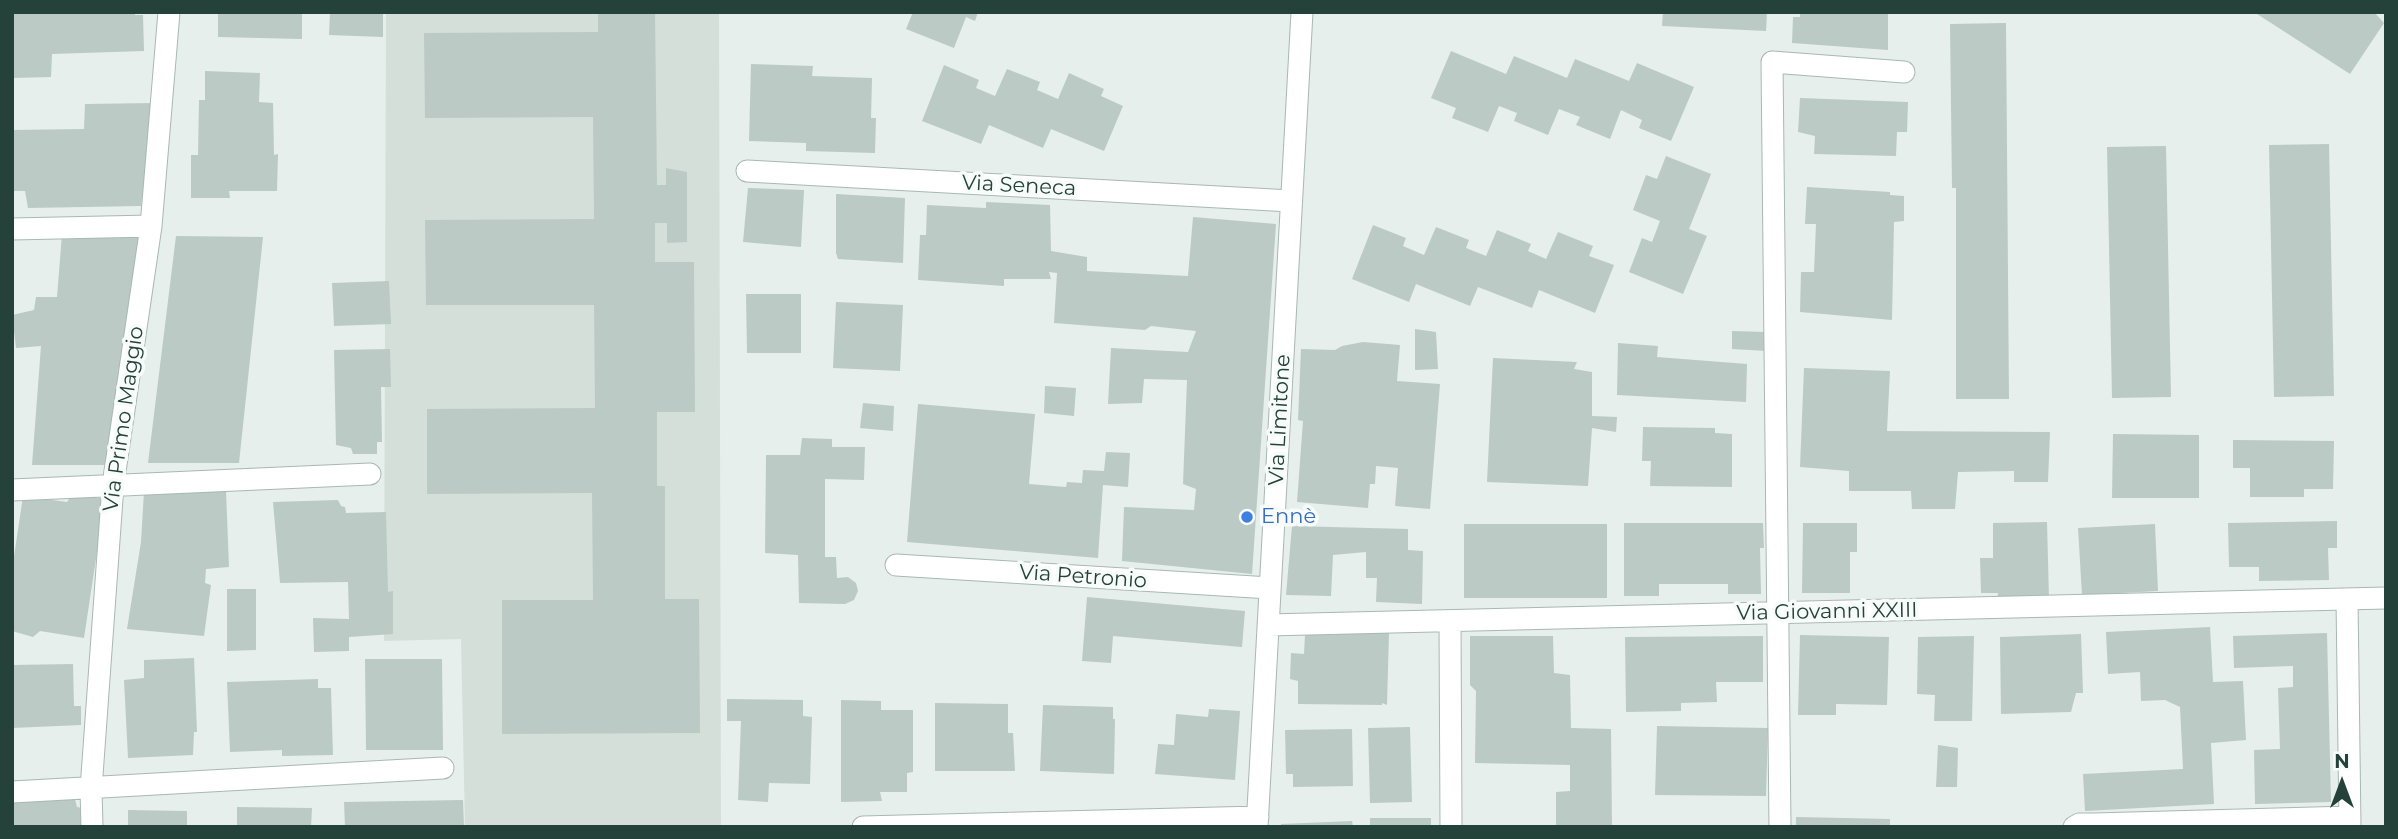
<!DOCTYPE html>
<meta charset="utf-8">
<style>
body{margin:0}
#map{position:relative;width:2398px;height:839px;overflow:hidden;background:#e6efeb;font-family:Montserrat,sans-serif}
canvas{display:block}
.frame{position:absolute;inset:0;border:14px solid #24423a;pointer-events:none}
.north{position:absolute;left:2307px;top:748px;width:70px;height:70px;-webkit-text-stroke:5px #f7fbf9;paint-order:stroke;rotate:0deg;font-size:19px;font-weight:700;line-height:28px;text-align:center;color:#24423a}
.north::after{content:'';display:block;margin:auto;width:24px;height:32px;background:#24423a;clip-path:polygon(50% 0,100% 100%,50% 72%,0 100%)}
</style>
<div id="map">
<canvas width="2398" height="839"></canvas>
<div class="frame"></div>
<div class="north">N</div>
</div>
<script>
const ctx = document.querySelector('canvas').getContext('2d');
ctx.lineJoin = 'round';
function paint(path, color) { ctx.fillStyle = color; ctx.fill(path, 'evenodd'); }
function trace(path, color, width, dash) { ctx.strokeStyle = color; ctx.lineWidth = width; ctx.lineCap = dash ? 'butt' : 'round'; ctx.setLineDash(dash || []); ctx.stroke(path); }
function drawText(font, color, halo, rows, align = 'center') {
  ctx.font = font + ' Montserrat,sans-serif'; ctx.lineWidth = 7; ctx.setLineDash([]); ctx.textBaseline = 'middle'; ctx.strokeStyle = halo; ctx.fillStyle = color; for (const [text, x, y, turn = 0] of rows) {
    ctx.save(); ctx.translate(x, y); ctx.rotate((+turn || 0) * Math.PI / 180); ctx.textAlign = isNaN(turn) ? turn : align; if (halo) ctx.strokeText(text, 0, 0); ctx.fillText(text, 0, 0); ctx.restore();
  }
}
const built = new Path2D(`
 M386,12H719L721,827H465L461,639L384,641Z`);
const building = new Path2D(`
 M12,12H135V15H143L144,51L52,54L51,77L12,78Z
 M218,12H302V39L218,37Z
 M330,12H383V37L329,35Z
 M598,12H655L657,185H666V168L687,172V242L667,243V223H655V262H694L695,412H657V486H665V599H699L700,733L502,734V600H593L592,493L427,494V409L595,408L594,305H426L425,220L594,219L593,117L425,118L424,33L598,32Z
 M913,12H978L975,21L966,17L954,48L906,29Z
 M1663,12H1767L1766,31L1662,26Z
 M1800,12H1888V50L1792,43L1793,17H1800Z
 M2254,12H2374L2384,23L2350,74Z
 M2006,23L2009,399H1956V188H1952L1950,24Z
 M1451,51L1506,74L1514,56L1567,78L1575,59L1629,81L1637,63L1694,87L1671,141L1639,128L1642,120L1621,110L1610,139L1576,125L1580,117L1559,109L1548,135L1514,121L1517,113L1499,106L1488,132L1452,118L1456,108L1431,98Z
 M751,64L813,66L812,76L872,78L871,118H876L875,153L806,151V143L749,141Z
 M944,65L979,80L976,88L995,96L1007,69L1040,82L1037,90L1058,99L1069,73L1104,89L1101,96L1123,106L1104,151L1051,129L1043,148L989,125L981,144L922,121Z
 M205,71L260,73L259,102L273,103L274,155L278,154L277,191H229L230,198H191V155H198L199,100H205Z
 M1800,98L1908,102L1907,132H1897L1896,156L1814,154L1815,136L1798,132Z
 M154,103L141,206L28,208L25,191H12V130L84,129L85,104Z
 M2329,144L2334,396L2274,397L2269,145Z
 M2166,146L2171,397L2112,398L2107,147Z
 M1666,156L1711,174L1689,229L1707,236L1683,294L1629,272L1642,238L1652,242L1660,221L1633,210L1646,175L1657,179Z
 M1807,187L1890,192V195L1904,196V221L1894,222L1892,320L1800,312L1801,272H1814L1816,224H1805Z
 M748,188L804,190L801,247L743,242Z
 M836,194L905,198L903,263L838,259L836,253Z
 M986,202L1050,205L1051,251L1087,257V271L1188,276L1193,217L1276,224L1252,574L1122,561L1124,507L1194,510L1196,489L1183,484L1187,380L1144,379L1142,403L1108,404L1111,348L1188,352L1196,331L1151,326L1145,330L1054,323L1057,273L1049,272L1051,279H1004V286L918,280L920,235H926L927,205L986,208Z
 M1373,225L1406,238L1403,246L1424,255L1436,227L1469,240L1466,248L1486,256L1497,230L1531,244L1528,251L1546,259L1558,232L1593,246L1589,256L1614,265L1595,313L1539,290L1532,308L1478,287L1470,306L1416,284L1409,302L1352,279Z
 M62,234L139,237L105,465H32L41,346L16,348L12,315L34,310L36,297H57Z
 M176,236L263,237L239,463H148Z
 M389,281L391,324L334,326L332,283Z
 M746,294H801V353H747Z
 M836,302L903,305L900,371L833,368Z
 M1415,329L1436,332L1438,369L1415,370Z
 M1732,331L1766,332L1767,351L1732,349Z
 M1363,342L1400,345L1397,381L1440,384L1430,509L1395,506L1398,468L1376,466L1375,484H1370L1368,508L1297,502L1303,421L1298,420L1301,349L1335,350L1342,346Z
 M1618,343L1658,346L1657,357L1747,364L1746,402L1617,395Z
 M390,349L391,387H381L382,442H377V454H353L351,448L336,445L334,350Z
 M1493,358L1577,362L1574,369L1592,372V416L1617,417L1616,432L1592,428L1588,486L1487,482Z
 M1804,368L1890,371L1887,431L2050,432L2048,482H2014V471L1958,472L1955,509H1912L1911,491H1849V471L1800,467Z
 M1045,386L1076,388L1074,416L1044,413Z
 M863,403L894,406L893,431L860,428Z
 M918,404L1035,414L1029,484L1066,487L1067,482L1082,483L1083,470L1104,471L1106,452L1130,453L1128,487L1103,485L1098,558L907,542Z
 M1643,427L1715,428V433L1732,434V487L1650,486L1651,461H1642Z
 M2113,434L2199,435V498H2112Z
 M802,438L832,439V447H865L864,480L825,479V557H836L837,578L848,577L856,583L858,591L854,600L845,604L799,603L798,555L765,553L766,455H800Z
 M2233,440L2334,441L2333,489H2304V497H2250V468H2233Z
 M144,491H226L229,567L206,569L205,583L211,585L204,636L127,629L141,542Z
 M72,494L105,499L84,638L40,631L33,637L12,631V570L23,496L67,502Z
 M338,500L341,506L345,507L346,513L386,512L388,592L393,591V634L349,637V651L314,652L313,618L349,619L348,582L280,583L273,502Z
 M2337,521V548H2328L2329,580L2259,581V567H2229L2228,523Z
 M2047,522L2049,599L1997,600L1998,593H1981L1980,558H1993V523Z
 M1624,523H1763L1764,548H1760L1761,594H1728V584H1659V596H1624Z
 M1803,523H1857V552H1850V593H1802Z
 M1464,524H1607V598H1464Z
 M2155,524L2158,591L2082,595L2078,528Z
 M1292,526L1408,529V550L1423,551L1422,604L1376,602L1377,578H1366V552L1333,555L1331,596L1286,595Z
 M227,589H256V650L227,651Z
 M1087,597L1245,611L1242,647L1113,636L1111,663L1082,661Z
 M2210,627L2213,682L2243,681L2246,740L2211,743L2214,804L2085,811L2083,774L2183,769L2180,707L2165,700L2141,701L2140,672L2108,674L2106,632Z
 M1389,633L1387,705L1382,703V705L1298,704V681L1290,679L1291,653L1304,654L1305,635Z
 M2327,633L2331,802L2255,804L2254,750L2280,749L2278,688L2293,687V666L2234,668L2233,636Z
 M2081,634L2083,693H2076L2071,712L2001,714L2000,637Z
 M1800,635L1889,637L1887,705L1836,704V715H1798Z
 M1470,636H1553L1554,673L1570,675L1571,728L1611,729L1612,827H1556V792L1570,791V765L1475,763L1476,691L1470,685Z
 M1763,636V682H1716L1717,702L1681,703V711L1626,712L1625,637Z
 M1974,636L1972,721H1934L1935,695L1917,694L1918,637Z
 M194,658L197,732H194L193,755L128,758L124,680L144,678V660Z
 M365,659H442L443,750H366Z
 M73,664L74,706H81V725L12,728V665Z
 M318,679V688H331L333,755L282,756V750L230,752L227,682Z
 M727,699L803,700V716L812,717L810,784L769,783L768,802L738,800L741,721H727Z
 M841,700L881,701V710H913V772L907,773V792H880L882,801L841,802Z
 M935,703L1008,704V733H1013L1015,771H935Z
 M1043,705L1113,707V719H1115L1114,774L1040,771Z
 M1209,709L1240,711L1235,780L1155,774L1158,744L1174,745L1176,714L1208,717Z
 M1657,726L1768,728L1766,796L1655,795Z
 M1410,727L1412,802L1370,803L1368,728Z
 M1352,729L1353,786L1293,787V774H1286L1285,730Z
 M1938,745L1958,748L1957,787H1936Z
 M75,799L77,807L82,808L83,827H12V801Z
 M463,800L464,827H345L344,802Z
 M237,807L312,808L311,827H237Z
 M128,810L187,811V827H128Z
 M1796,817L1890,819V827H1796Z
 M1370,818H1431V827H1370Z
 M1352,821L1353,827H1281V824Z`);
const street = new Path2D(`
 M747,171L1291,201
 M12,229L151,226
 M12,490L370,474
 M896,565L1270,588
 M2347,599L2350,827
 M1450,621L1451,827
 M1268,625L2386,598
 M12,792L443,768
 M92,827L91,789L113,485L151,226L169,12
 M863,827L1258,817
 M1257,827L1302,12
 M1780,827L1772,62L1904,72
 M2074,827L2079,824H2094L2350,817`);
const markers = [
 [1247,517,7,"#3f7fe0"]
];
const streetNames = [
 ["Via Seneca",1019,186,3],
 ["Via Primo Maggio",124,419,-82],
 ["Via Limitone",1280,420,-87],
 ["Via Petronio",1083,577,4],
 ["Via Giovanni XXIII",1827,612,-1]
];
const shopNames = [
 ["Ennè",1261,517]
];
paint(built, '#d4dfda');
paint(building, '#bbcac4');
trace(street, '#a8b8b2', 23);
trace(street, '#fff', 21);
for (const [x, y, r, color] of markers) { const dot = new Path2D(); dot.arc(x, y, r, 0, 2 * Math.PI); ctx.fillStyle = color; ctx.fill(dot); trace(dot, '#f7fbf9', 2.5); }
drawText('21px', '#24423a', '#f7fbf9', streetNames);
drawText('21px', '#366cbe', '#f7fbf9', shopNames, 'left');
</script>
